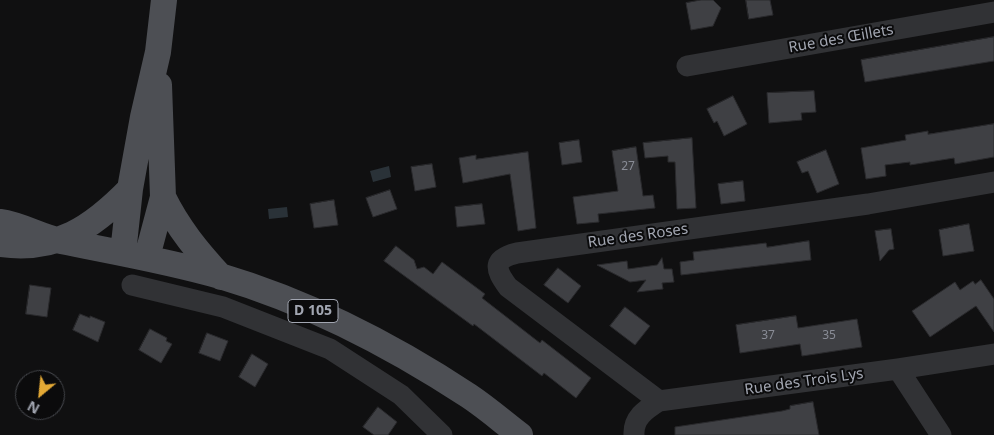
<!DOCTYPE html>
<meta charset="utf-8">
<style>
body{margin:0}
#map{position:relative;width:994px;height:435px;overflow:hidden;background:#101011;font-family:"Noto Sans",sans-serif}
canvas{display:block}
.north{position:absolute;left:15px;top:370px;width:50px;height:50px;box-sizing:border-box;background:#0b0b0c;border:1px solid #47494e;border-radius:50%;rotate:208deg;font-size:14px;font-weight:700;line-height:20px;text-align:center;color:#a2a6b1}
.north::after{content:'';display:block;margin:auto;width:18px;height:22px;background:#e3a935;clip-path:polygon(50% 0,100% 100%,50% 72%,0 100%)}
</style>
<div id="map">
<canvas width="994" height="435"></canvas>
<div class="north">N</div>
</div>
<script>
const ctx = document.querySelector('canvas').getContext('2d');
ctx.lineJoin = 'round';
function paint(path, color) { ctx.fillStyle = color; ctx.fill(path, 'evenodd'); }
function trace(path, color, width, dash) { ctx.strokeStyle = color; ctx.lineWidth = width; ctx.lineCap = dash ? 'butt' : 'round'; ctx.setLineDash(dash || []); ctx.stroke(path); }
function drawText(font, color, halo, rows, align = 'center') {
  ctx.font = font + ' "Noto Sans",sans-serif'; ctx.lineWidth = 4; ctx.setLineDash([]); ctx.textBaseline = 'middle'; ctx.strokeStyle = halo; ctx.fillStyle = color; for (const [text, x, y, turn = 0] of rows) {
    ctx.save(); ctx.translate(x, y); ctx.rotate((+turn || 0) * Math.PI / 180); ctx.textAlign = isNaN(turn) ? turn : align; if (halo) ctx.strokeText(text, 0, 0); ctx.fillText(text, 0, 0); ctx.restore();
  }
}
const water = new Path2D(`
 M389,166L391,177L373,182L370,171Z
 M287,207L288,217L269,219L268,209Z`);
const building = new Path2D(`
 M701,0H713L721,8L713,26L691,30L686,3Z
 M746,0H770L773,15L749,19Z
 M994,37V61L865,82L861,60Z
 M814,91L816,112L801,113L802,120L769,123L767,93Z
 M733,96L747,124L724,136L717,121L714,123L707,109Z
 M994,124V157L955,164L954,158L910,165V162L885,165L886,176L866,179L861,148L906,140L905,135L928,131V134Z
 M692,138L696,208L677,209L675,162H668V156L645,158L643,143Z
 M579,140L582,162L562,165L559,143Z
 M636,147L643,196L653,195L655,208L598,214L599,222L577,224L573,197L618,191L612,151Z
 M826,150L839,184L817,193L808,171L802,173L797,162Z
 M528,152L536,228L518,231L510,174L463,183L459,158L476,155V159Z
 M432,164L436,187L415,191L411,167Z
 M743,181L745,201L721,204L718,184Z
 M390,190L397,209L373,217L366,198Z
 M334,200L338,225L314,228L310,204Z
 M482,204L485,224L457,227L455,207Z
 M969,224L974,251L943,256L939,230Z
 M891,229L894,249L889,250L880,261L875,231Z
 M809,241L811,260L681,275L680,262L694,260L693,252L766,243L767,247Z
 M396,246L414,260L417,269L424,267L433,274L442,262L485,294L482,298L540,343L542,340L591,378L576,398L544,373L542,376L474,324L473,326L384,261Z
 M662,258L664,269H672L674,282L662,283L663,289L637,292L646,280L630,282L597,265L627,261L628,269L657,265Z
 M558,268L581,286L568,303L544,285Z
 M981,280L994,299V332L976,306L930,337L912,311L955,282L960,290L973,281L975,284Z
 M30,285L51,288L47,317L26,314Z
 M625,307L650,326L635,345L610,326Z
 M80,314L90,318V316L105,322L98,342L73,330Z
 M796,316L798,328L857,319L862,347L802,356L800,344L740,353L736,325Z
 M150,329L167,338L166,341L172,344L161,363L139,350Z
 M207,333L228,341L220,361L199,353Z
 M252,354L268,364L255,387L239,377Z
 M813,402L819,435H675V427L782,411L790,409V406Z
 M378,407L397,422L388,435H374L363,427Z`);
const minor = new Path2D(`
 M687,66L994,12
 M132,285L223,307L330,349L401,395L442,435
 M898,369L941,435
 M659,401L508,287C494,268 493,259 517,253L868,204L994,182
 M634,435C633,418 645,410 659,401L898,369L994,354`);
const major = new Path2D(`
 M163,197C178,228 198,252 221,277
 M0,222C22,225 40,237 61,241C115,252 168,261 220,276C308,302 393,346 469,396C487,408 503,422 520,435
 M0,244C57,252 92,228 130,189
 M123,253L130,189L143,117L158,52L164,0
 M147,257L163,197L159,85`);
const numberNames = [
 ["27",628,167],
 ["37",768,336],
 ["35",829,336]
];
const shields = [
 [313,311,50]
];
const shieldNames = [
 ["D 105",313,311]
];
const streetNames = [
 ["Rue des Œillets",841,39,-10],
 ["Rue des Roses",638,236,-8],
 ["Rue des Trois Lys",804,382,-8]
];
paint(water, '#2a3238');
paint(building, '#3f4044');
trace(building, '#2a2a2d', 1);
trace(minor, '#313235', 21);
trace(major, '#4d4f54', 26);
drawText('12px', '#898c96', null, numberNames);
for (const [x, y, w] of shields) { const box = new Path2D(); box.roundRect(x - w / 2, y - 11.5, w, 23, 4); ctx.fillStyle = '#0b0b0c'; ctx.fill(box); trace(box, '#a2a6b1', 1); }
drawText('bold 14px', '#a2a6b1', null, shieldNames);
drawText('15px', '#a2a6b1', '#0b0b0c', streetNames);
</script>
